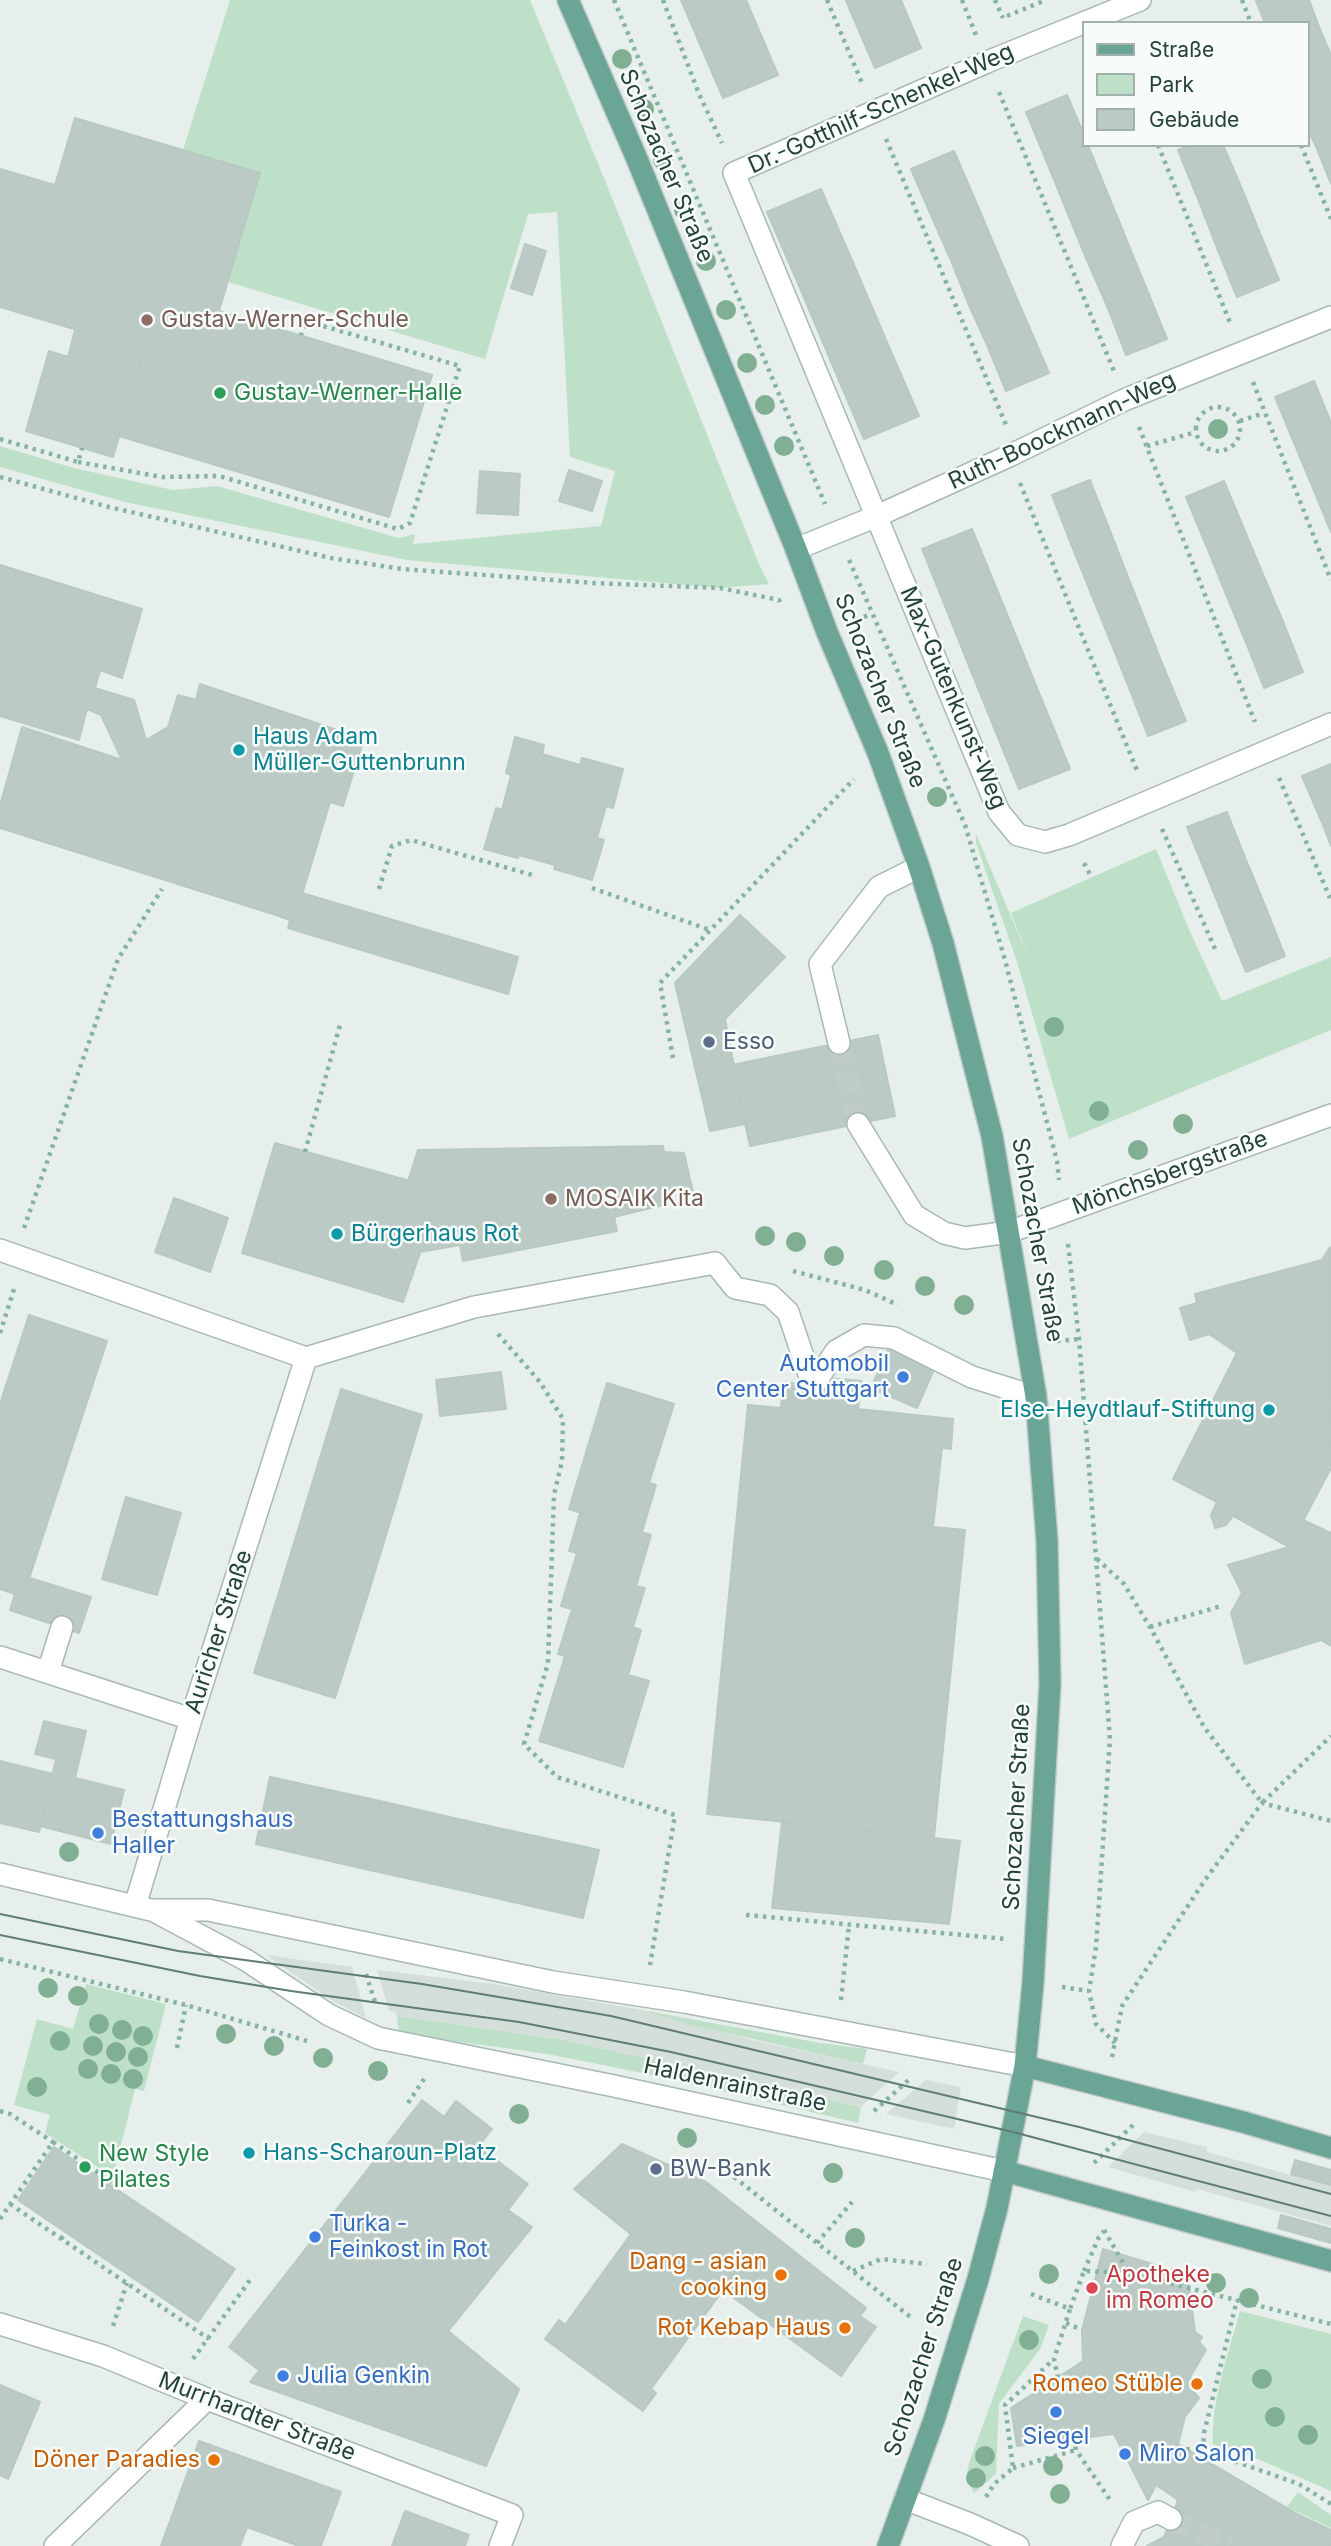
<!DOCTYPE html>
<meta charset="utf-8">
<style>
body{margin:0}
#map{position:relative;width:1331px;height:2546px;overflow:hidden;background:#e6efeb;font-family:Inter,sans-serif}
canvas{display:block}
.legend{position:absolute;left:1082px;top:21px;width:228px;height:126px;box-sizing:border-box;background:#f7fbf9;border:2px solid #a3b1ad;margin:0;padding:9px 12px;list-style:none;font-size:21px;color:#24423a}
.legend li{display:flex;align-items:center;gap:14px;height:35px}
.legend b{width:35px;border:2px solid #a3b1ad}
</style>
<div id="map">
<canvas width="1331" height="2546"></canvas>
<ul class="legend">
<li><b style="height:9px;background:#6aa596"></b>Straße</li>
<li><b style="height:19px;background:#bfe0c8"></b>Park</li>
<li><b style="height:19px;background:#bbcac4"></b>Gebäude</li>
</ul>
</div>
<script>
const ctx = document.querySelector('canvas').getContext('2d');
ctx.lineJoin = 'round';
function paint(path, color) { ctx.fillStyle = color; ctx.fill(path, 'evenodd'); }
function trace(path, color, width, dash) { ctx.strokeStyle = color; ctx.lineWidth = width; ctx.lineCap = dash ? 'butt' : 'round'; ctx.setLineDash(dash || []); ctx.stroke(path); }
function drawText(font, color, halo, rows, align = 'center') {
  ctx.font = font + ' Inter,sans-serif'; ctx.lineWidth = 5; ctx.setLineDash([]); ctx.textBaseline = 'middle'; ctx.strokeStyle = halo; ctx.fillStyle = color; for (const [text, x, y, turn = 0] of rows) {
    ctx.save(); ctx.translate(x, y); ctx.rotate((+turn || 0) * Math.PI / 180); ctx.textAlign = isNaN(turn) ? turn : align; if (halo) ctx.strokeText(text, 0, 0); ctx.fillText(text, 0, 0); ctx.restore();
  }
}
const built = new Path2D(`
 M266,1955L352,1967L366,2018L334,2002Z
 M377,1970L494,1984L637,2009L753,2040L899,2072L861,2107L564,2040L397,2016L395,2012L389,2011Z
 M926,2080L961,2087L954,2129L886,2114Z
 M1144,2132L1207,2147V2152L1331,2186V2226L1197,2189L1196,2192L1108,2167Z`);
const green = new Path2D(`
 M230,0H530L604,178L759,564L769,584L720,588L407,560L125,502L0,467V446L74,468L173,490L217,486L399,538L415,534L413,544L601,526L615,471L570,457L557,212L528,214L485,359L228,282L260,174L183,150Z
 M976,834L1030,961L1011,913L1156,849L1188,927L1222,1001L1331,957V1030L1069,1139L1016,959L976,843Z
 M86,1984L166,2004L144,2091L135,2089L113,2177L45,2133L50,2115L14,2105L37,2019L73,2029Z
 M637,2009L820,2043L867,2049L863,2064L692,2025Z
 M397,2016L564,2040L861,2107L858,2123C756,2099 654,2074 552,2055C501,2046 449,2043 399,2031Z
 M1240,2311L1331,2334V2491L1260,2460L1213,2445C1210,2403 1229,2352 1240,2311Z
 M1023,2316L1049,2325L1040,2349L999,2404L996,2474L974,2493L966,2478L969,2463Z
 M1298,2492L1331,2515V2528L1287,2507Z`);
const building = new Path2D(`
 M681,0H740L690,21Z
 M740,0H746L778,75L723,98L690,21Z
 M846,0H894L853,17Z
 M894,0H901L921,48L875,68L853,17Z
 M1309,0L1321,32L1308,37V23H1265L1256,1Z
 M1321,32L1331,55V86L1308,95V37Z
 M1331,86V143L1317,149L1308,129V95Z
 M1067,95L1084,135V145L1046,160L1026,112Z
 M75,118L260,173L219,311L432,375L389,517L119,436L144,350L0,307V169L55,185Z
 M1331,143V184L1317,149Z
 M1084,145H1088L1107,192L1066,209L1046,160Z
 M1191,145H1223L1239,182L1198,199L1178,150Z
 M954,151L973,195L930,213L911,169Z
 M1239,182L1259,231L1217,248L1198,199Z
 M821,189L854,265L800,288L767,212Z
 M1107,192L1127,241L1086,258L1066,209Z
 M973,195L992,240L950,258L930,213Z
 M1259,231L1279,280L1237,297L1217,248Z
 M992,240L1011,285L968,303L950,258Z
 M1127,241L1147,290L1107,306L1086,258Z
 M525,244L546,251L532,295L511,288Z
 M854,265L886,340L832,364L800,288Z
 M1011,285L1030,329L988,347L968,303Z
 M1147,290L1167,339L1126,355L1107,306Z
 M1030,329L1049,373L1006,391L988,347Z
 M75,330L144,350L113,457L26,431L49,351L68,357Z
 M886,340L919,416L864,439L832,364Z
 M1314,381L1331,423V430L1295,445L1275,397Z
 M1331,430V486L1315,493L1295,445Z
 M569,470L602,481L592,511L559,501Z
 M480,471L520,474L518,515L477,513Z
 M1090,480L1109,528L1071,544L1052,495Z
 M1224,481L1244,529L1206,545L1186,497Z
 M1331,486V532L1315,493Z
 M1109,528L1128,577L1090,591L1071,544Z
 M972,529L1020,646L969,666L922,549Z
 M1244,529L1264,577L1225,592L1206,545Z
 M0,565L142,609L122,678L100,670L95,688L134,700L146,740L168,727L178,695L196,700L200,684L364,739L343,806L330,802L301,898L283,893L276,915L0,828V806L22,727L122,760L101,715L87,709L79,740L0,716Z
 M1128,577L1147,625L1110,640L1090,591Z
 M1264,577L1284,624L1245,640L1225,592Z
 M1284,624L1303,672L1264,688L1245,640Z
 M1147,625L1166,673L1129,688L1110,640Z
 M1020,646L1070,769L1019,789L969,666Z
 M1166,673L1186,721L1148,736L1129,688Z
 M515,737L544,745L542,754L580,765L582,758L623,769L613,808L606,806L597,838L604,840L592,880L554,869L555,865L519,855L518,858L484,849L496,808L502,810L511,775L506,773Z
 M1331,764V822L1323,825L1302,776Z
 M1227,812L1246,860L1207,876L1187,827Z
 M1331,822V846L1323,825Z
 M1246,860L1266,908L1226,923L1207,876Z
 M283,893L301,898L302,893L518,957L508,994L288,928L290,920L276,915Z
 M1266,908L1285,956L1246,972L1226,923Z
 M740,915L785,957L725,1019L745,1124L710,1131L675,983Z
 M878,1035L895,1116L750,1146L732,1065Z
 M275,1143L442,1190L403,1302L242,1253Z
 M663,1146L664,1152L684,1153L693,1192L663,1191V1205L614,1217L617,1231L463,1261L460,1245L420,1252L442,1190L408,1181L418,1150Z
 M174,1198L228,1218L210,1272L155,1252Z
 M1330,1247L1331,1468L1289,1547L1233,1516L1226,1525L1215,1528L1211,1515L1217,1502L1173,1479L1237,1353L1209,1334L1190,1340L1180,1308L1197,1303L1195,1294L1322,1260Z
 M29,1315L107,1341L23,1597L0,1589V1404Z
 M889,1347L935,1367L917,1408L871,1388Z
 M501,1372L506,1409L440,1416L436,1380Z
 M829,1378L861,1381L858,1409L953,1419L951,1449L942,1448L933,1527L965,1530L934,1837L707,1814L748,1405L781,1408L783,1382L829,1387Z
 M607,1383L674,1404L649,1483L656,1485L642,1532L569,1509Z
 M341,1389L422,1415L394,1509L312,1484Z
 M312,1484L394,1509L365,1604L283,1579Z
 M126,1497L181,1513L157,1595L102,1579Z
 M580,1513L651,1535L636,1586L645,1588L633,1627L561,1606L577,1553L569,1551Z
 M1303,1520L1331,1533V1646L1321,1640L1245,1664L1231,1613L1242,1593L1228,1565L1289,1547Z
 M30,1578L91,1597L79,1633L10,1610L15,1594L23,1597Z
 M283,1579L365,1604L335,1698L254,1673Z
 M572,1609L641,1630L628,1675L649,1681L623,1767L539,1741L565,1656L558,1654Z
 M44,1721L64,1726L56,1759L35,1754Z
 M64,1726L86,1731L75,1778L124,1790L111,1844L40,1826Z
 M0,1761L53,1774L39,1832L0,1823Z
 M270,1777L380,1801L365,1869L256,1844Z
 M380,1801L489,1826L474,1893L365,1869Z
 M782,1821L960,1841L949,1924L772,1908Z
 M489,1826L599,1850L583,1918L474,1893Z
 M422,2100L444,2117L456,2101L492,2129L303,2372L280,2354L264,2374L229,2347Z
 M622,2144L706,2182L866,2308L860,2316L876,2327L841,2376L723,2290L651,2389L656,2393L643,2411L545,2339L559,2320L565,2325L631,2234L574,2189Z
 M54,2147L235,2269L198,2322L18,2200Z
 M479,2147L528,2184L508,2210L532,2227L448,2331L519,2389L486,2466L250,2382L259,2371L264,2374L280,2354L303,2372Z
 M1295,2160L1331,2170V2185L1291,2174Z
 M1281,2215L1331,2229V2243L1278,2228Z
 M1103,2249L1188,2275L1195,2332L1202,2337L1199,2342L1206,2350L1190,2377L1197,2384L1193,2391L1199,2398L1185,2417L1178,2444L1299,2515L1305,2546H1147L1164,2537L1178,2500L1156,2485L1148,2500L1114,2434L1017,2446L1011,2408L1083,2361L1082,2330Z
 M0,2385L40,2402L8,2479L0,2475Z
 M199,2441L341,2492L321,2546H299L247,2527L240,2546H161Z
 M405,2511L469,2535L465,2546H392Z
 M1299,2515L1331,2530V2546H1305Z`);
const minorTunnel = new Path2D(`
 M839,1043L858,1124
 M1171,2519L1230,2546`);
const path = new Path2D(`
 M614,0L825,504
 M663,0L699,94L722,143
 M827,0L862,83
 M962,0L976,35
 M995,0L1003,18
 M1242,0L1251,23
 M1007,16L1046,0
 M999,92L1114,371
 M886,139L1006,425
 M1158,145L1231,325
 M1301,145L1331,219
 M1253,382L1331,580
 M1196 429a22 22 0 1 1 44 0a22 22 0 1 1-44 0Z
 M1240,421L1264,413
 M1139,427L1255,722
 M0,439L78,462L82,448
 M1147,446L1196,432
 M78,462L162,477L219,476L398,529L410,523L460,366L306,321L301,335
 M0,477L109,507L331,558L402,569L593,583L720,588L779,600L780,602
 M1020,483L1138,773
 M849,560L965,825L1005,960L1057,1161L1059,1180
 M856,620L871,614
 M1279,778L1330,898
 M1162,829L1216,951
 M1084,863L1092,878
 M592,888L710,930
 M379,889L392,846L411,840L532,875
 M673,1058L660,983L854,779
 M305,1152L340,1025
 M24,1228L118,959L162,889
 M1068,1244L1079,1339L1110,1739L1096,1947L1089,1991L1096,2024L1115,2043
 M793,1271L865,1290L898,1305
 M0,1333L15,1286
 M498,1334L540,1382L563,1419L562,1461L554,1495L548,1663L524,1744L557,1777L675,1815L650,1965
 M1057,1341L1079,1339
 M1097,1559L1124,1584L1150,1627L1204,1727L1262,1803L1331,1736
 M1150,1627L1221,1606
 M746,1915L1006,1939
 M0,1959L186,2005L307,2041
 M366,1974L375,2002
 M1062,1987L1089,1991
 M841,2000L849,1925
 M177,2048L186,2005
 M1112,2057L1122,2006L1205,1880L1262,1803L1331,1821
 M408,2103L424,2079
 M0,2111L10,2114L53,2142
 M874,2111L912,2077
 M1094,2163L1133,2125
 M734,2177L913,2319
 M10,2204L209,2339
 M0,2219L53,2142L121,2188
 M1104,2230L1129,2273
 M61,2239L66,2232
 M817,2243L852,2202
 M853,2271L881,2259L927,2264
 M1084,2271L1099,2237L1104,2231
 M1031,2294L1070,2309L1084,2271L1129,2273L1331,2324
 M1066,2323L1082,2330
 M113,2326L127,2283
 M193,2359L250,2280
 M1058,2378L1054,2359L1070,2309
 M1074,2438L1076,2450L1112,2503
 M1186,2449L1203,2450L1299,2484L1331,2504
 M1203,2450L1204,2433L1237,2300
 M1013,2468L1076,2450
 M986,2497L994,2484L1013,2468L1005,2405L1054,2359`);
const minor = new Path2D(`
 M1140,0L987,62L734,173L999,812L1018,835L1045,842L1069,835L1331,724
 M796,549L877,516L1009,456L1124,400L1331,317
 M839,1043L820,964L879,887L919,867
 M858,1124L914,1215L944,1233L965,1238L1009,1232L1331,1115
 M0,1250L306,1358L191,1719L135,1906
 M306,1358L474,1307L715,1263L735,1288L770,1295L788,1312L813,1386L836,1351L864,1335L894,1338L972,1377L1036,1397
 M0,1657L191,1719
 M48,1672L62,1627
 M0,1874L151,1910H208L553,1982L684,2002L1025,2066
 M156,1912L246,1960L329,2015L378,2038L614,2086L1004,2171
 M0,2324L103,2356L207,2399L512,2515L500,2546
 M905,2499L970,2524L1018,2546
 M55,2546L207,2399
 M1122,2546L1134,2522L1158,2512L1171,2519`);
const major = new Path2D(`
 M568,0L637,159L796,549L827,632L878,753L919,867L943,943L992,1136L1036,1397L1047,1541L1050,1684L1033,1983L1025,2066L997,2208L978,2279L934,2420L888,2546
 M1025,2066L1243,2122L1331,2148
 M1004,2171L1331,2261`);
const tram = new Path2D(`
 M0,1914L178,1951L422,1984L611,2016L1079,2127L1331,2194
 M0,1935L200,1976L291,1991L519,2022L671,2052L1013,2132L1331,2216`);
const trees = [
 [622,59],
 [644,109],
 [663,160],
 [684,210],
 [706,261],
 [726,310],
 [747,363],
 [765,405],
 [1218,429],
 [784,446],
 [937,797],
 [1054,1027],
 [1099,1111],
 [1183,1124],
 [1138,1150],
 [765,1236],
 [796,1242],
 [834,1256],
 [884,1270],
 [925,1286],
 [964,1305],
 [69,1852],
 [48,1988],
 [78,1996],
 [99,2024],
 [122,2030],
 [226,2034],
 [143,2036],
 [60,2041],
 [93,2046],
 [274,2046],
 [116,2052],
 [138,2057],
 [323,2058],
 [88,2069],
 [378,2071],
 [111,2074],
 [133,2079],
 [37,2087],
 [519,2114],
 [687,2138],
 [833,2173],
 [855,2238],
 [1049,2274],
 [1216,2283],
 [1249,2298],
 [1029,2340],
 [1262,2379],
 [1275,2417],
 [1308,2435],
 [985,2456],
 [1053,2466],
 [976,2478],
 [1060,2494]
];
const markers = [
 [147,320,7,"#8d6e63"],
 [220,393,7,"#2e9e5b"],
 [239,750,7,"#0f9aa8"],
 [709,1042,7,"#5c6f8a"],
 [551,1199,7,"#8d6e63"],
 [337,1234,7,"#0f9aa8"],
 [903,1377,7,"#3f7fe0"],
 [1269,1410,7,"#0f9aa8"],
 [98,1833,7,"#3f7fe0"],
 [249,2153,7,"#0f9aa8"],
 [85,2167,7,"#2e9e5b"],
 [656,2169,7,"#5c6f8a"],
 [315,2237,7,"#3f7fe0"],
 [781,2275,7,"#e8710a"],
 [1092,2288,7,"#e0444e"],
 [845,2328,7,"#e8710a"],
 [283,2376,7,"#3f7fe0"],
 [1197,2384,7,"#e8710a"],
 [1056,2412,7,"#3f7fe0"],
 [1125,2454,7,"#3f7fe0"],
 [214,2460,7,"#e8710a"]
];
const streetNames = [
 ["Dr.-Gotthilf-Schenkel-Weg",881,109,-24],
 ["Schozacher Straße",666,166,67],
 ["Ruth-Boockmann-Weg",1062,431,-25],
 ["Schozacher Straße",880,691,68],
 ["Max-Gutenkunst-Weg",953,698,67],
 ["Mönchsbergstraße",1170,1173,-20],
 ["Schozacher Straße",1037,1240,80],
 ["Auricher Straße",219,1632,-72],
 ["Schozacher Straße",1017,1807,-87],
 ["Haldenrainstraße",735,2085,12],
 ["Schozacher Straße",924,2357,-72],
 ["Murrhardter Straße",257,2417,21]
];
const educationNames = [
 ["Gustav-Werner-Schule",161,320],
 ["MOSAIK Kita",565,1199]
];
const leisureNames = [
 ["Gustav-Werner-Halle",234,393],
 ["New Style",99,2154],
 ["Pilates",99,2180]
];
const cultureNames = [
 ["Haus Adam",253,737],
 ["Müller-Guttenbrunn",253,763],
 ["Bürgerhaus Rot",351,1234],
 ["Else-Heydtlauf-Stiftung",1255,1410,"right"],
 ["Hans-Scharoun-Platz",263,2153]
];
const serviceNames = [
 ["Esso",723,1042],
 ["BW-Bank",670,2169]
];
const shopNames = [
 ["Automobil",889,1364,"right"],
 ["Center Stuttgart",889,1390,"right"],
 ["Bestattungshaus",112,1820],
 ["Haller",112,1846],
 ["Turka -",329,2224],
 ["Feinkost in Rot",329,2250],
 ["Julia Genkin",297,2376],
 ["Siegel",1056,2437,"center"],
 ["Miro Salon",1139,2454]
];
const foodNames = [
 ["Dang - asian",767,2262],
 ["cooking",767,2288],
 ["Rot Kebap Haus",831,2328],
 ["Romeo Stüble",1183,2384],
 ["Döner Paradies",200,2460]
];
const healthNames = [
 ["Apotheke",1106,2275],
 ["im Romeo",1106,2301]
];
paint(built, '#d4dfda');
paint(green, '#bfe0c8');
paint(building, '#bbcac4');
trace(building, '#b8c9c2', 2);
trace(minorTunnel, '#bfccc8', 21, [21, 10]);
trace(minor, '#a8b8b2', 24);
trace(major, '#c2cac8', 24);
trace(path, '#86b3a5', 4.5, [3.5, 5]);
trace(minor, '#fff', 21);
trace(major, '#6aa596', 21);
trace(tram, '#5f7d75', 2);
ctx.fillStyle = '#80af93';
for (const [x, y] of trees) { ctx.beginPath(); ctx.arc(x, y, 10, 0, 2 * Math.PI); ctx.fill(); }
for (const [x, y, r, color] of markers) { const dot = new Path2D(); dot.arc(x, y, r, 0, 2 * Math.PI); ctx.fillStyle = color; ctx.fill(dot); trace(dot, '#f7fbf9', 2.5); }
drawText('23px', '#24423a', '#f7fbf9', streetNames);
drawText('23px', '#785e54', '#f7fbf9', educationNames, 'left');
drawText('23px', '#27864d', '#f7fbf9', leisureNames, 'left');
drawText('23px', '#0d838f', '#f7fbf9', cultureNames, 'left');
drawText('23px', '#4e5e75', '#f7fbf9', serviceNames, 'left');
drawText('23px', '#366cbe', '#f7fbf9', shopNames, 'left');
drawText('23px', '#c56008', '#f7fbf9', foodNames, 'right');
drawText('23px', '#be3a42', '#f7fbf9', healthNames, 'left');
</script>
